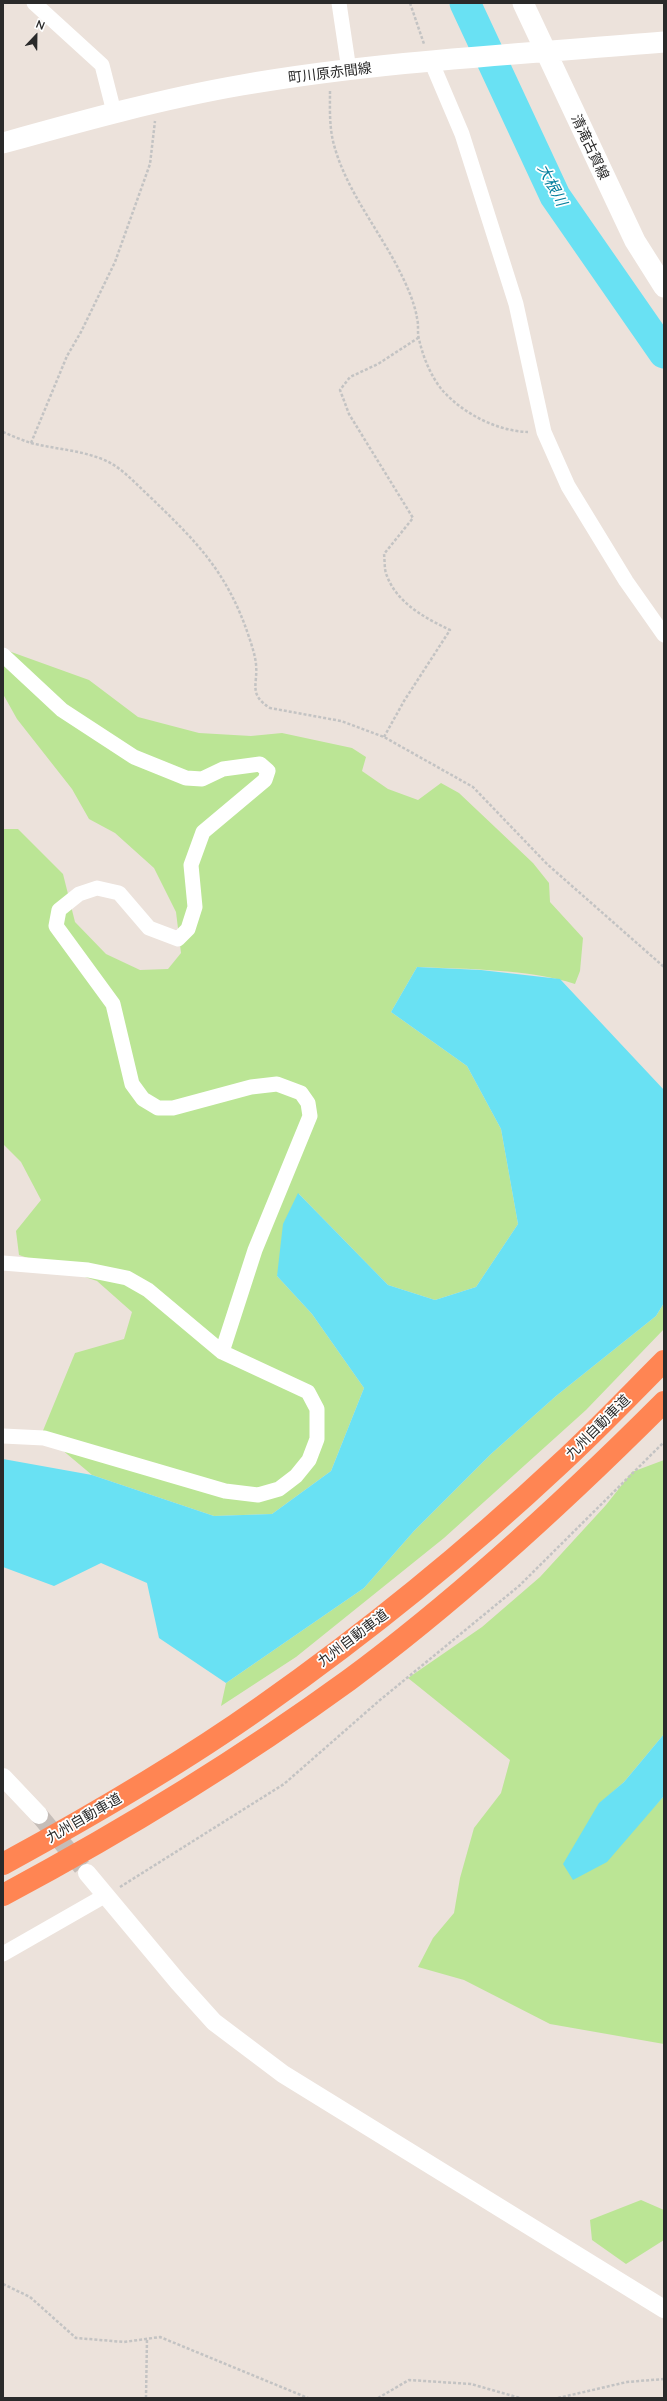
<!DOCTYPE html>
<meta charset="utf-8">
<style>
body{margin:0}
#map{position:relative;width:667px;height:2401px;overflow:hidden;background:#ece2db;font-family:Lato,sans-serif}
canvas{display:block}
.frame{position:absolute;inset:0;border:4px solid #2a2a2a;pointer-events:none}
.north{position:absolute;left:16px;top:16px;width:40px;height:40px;-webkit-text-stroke:3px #fff;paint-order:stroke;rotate:22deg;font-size:11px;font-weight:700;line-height:16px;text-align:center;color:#2a2a2a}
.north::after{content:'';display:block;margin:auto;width:14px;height:18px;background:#2a2a2a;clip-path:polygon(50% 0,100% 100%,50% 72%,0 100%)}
</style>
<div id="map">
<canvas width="667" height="2401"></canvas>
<div class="frame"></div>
<div class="north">N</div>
</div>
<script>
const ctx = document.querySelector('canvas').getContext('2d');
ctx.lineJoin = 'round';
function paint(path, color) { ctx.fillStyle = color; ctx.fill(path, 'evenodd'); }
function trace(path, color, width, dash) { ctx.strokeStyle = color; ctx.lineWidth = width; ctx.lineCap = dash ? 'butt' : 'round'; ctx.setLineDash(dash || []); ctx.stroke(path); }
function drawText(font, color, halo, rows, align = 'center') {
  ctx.font = font + ' Lato,"Noto Sans JP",sans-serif'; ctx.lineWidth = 3.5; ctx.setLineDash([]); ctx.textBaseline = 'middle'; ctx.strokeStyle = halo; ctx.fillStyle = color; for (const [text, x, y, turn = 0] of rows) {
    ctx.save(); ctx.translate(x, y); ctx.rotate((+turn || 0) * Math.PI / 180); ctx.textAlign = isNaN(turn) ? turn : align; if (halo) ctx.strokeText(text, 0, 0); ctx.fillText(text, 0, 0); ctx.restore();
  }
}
const green = new Path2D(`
 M3,649L89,680L138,717L199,733L251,736L282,733L352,748L366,757L362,771L388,789L418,800L441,783L459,793L533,863L549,883L550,902L583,938L580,971L575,984C529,969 466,969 417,967L391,1012L467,1066L501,1129L518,1224L476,1287L435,1300L388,1285L299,1194L277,1276L312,1314L364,1388L331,1471L272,1514L214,1516L92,1475L42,1433L75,1353L124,1339L132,1312L97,1281L19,1255L16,1231L41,1200L21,1162L3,1144V829H18L63,874L75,922L106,954L140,970L168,969L181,953L176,912L154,868L115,833L89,819L72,789L17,719L3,694Z
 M664,1303V1329L586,1410L444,1538L296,1657L221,1706L226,1683L364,1588L414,1531L491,1454L556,1396L656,1316Z
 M664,1460V1734L624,1782L599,1804L639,1823L664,1796V2044L550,2024L464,1980L418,1967L433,1938L454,1913L460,1878L474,1828L501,1793L510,1760L408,1678L482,1627L540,1577L606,1505L632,1472Z
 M641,2200L664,2210V2240L626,2264L592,2240L590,2220Z`);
const water = new Path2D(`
 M417,967L481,970L560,979L664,1090V1303L656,1316L556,1396L491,1454L414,1531L364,1588L226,1683L159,1638L147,1583L101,1563L54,1586L3,1567V1459L92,1475L214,1516L272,1514L331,1471L364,1388L312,1314L277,1276L283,1224L298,1193L388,1285L435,1300L476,1287L518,1224L501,1129L467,1066L391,1012Z
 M664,1734V1796L607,1862L573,1880L563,1864L599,1803L624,1782Z`);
const river = new Path2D(`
 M465,3L555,196L664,353`);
const tertiaryTunnel = new Path2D(`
 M39,1815L82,1867`);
const path = new Path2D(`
 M410,3L424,44
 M330,91C330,108 329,127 334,145C347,193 381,232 402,276C408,288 415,305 417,318C419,325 417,333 419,339C423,357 431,377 443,391C464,414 497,431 528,432
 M3,432C12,436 22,440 31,443C55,449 79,450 102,459C120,466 133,481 147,494C196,541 227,571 249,637C252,646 255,655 256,664C258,685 248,694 270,708L341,721L384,737L473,787L547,864L664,967
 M31,443L67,356L81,332L115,262L150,164L155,121
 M384,737L404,701L450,630C425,618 397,603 387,576C384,570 385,561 384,554L413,518L349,414L340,390L350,377L378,364L418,338
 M120,1887L284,1784L380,1700L519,1586L664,1442
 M3,2284L30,2297L76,2338L124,2342L160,2337L308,2398
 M146,2398L147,2339
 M378,2398L409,2380L471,2384L520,2398
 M558,2398L627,2382L664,2379`);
const minor = new Path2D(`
 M34,3L102,65L114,112
 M339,3L349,70
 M431,61L462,134L516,304L544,432L568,486L626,581L664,635
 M3,655L62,710L134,757L186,778L202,779L223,769L260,764L268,771L265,780L203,832L191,865L195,907L188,929L178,939L149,928L119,893L97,888L79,894L59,910L56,926L113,1004L132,1084L143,1099L158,1108H173L251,1087L277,1084L301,1093L308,1103L310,1116L255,1250L222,1352
 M3,1263L88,1270L127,1278L148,1290L222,1352L308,1392L317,1409V1439L309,1460L296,1476L279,1489L258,1495L225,1491L44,1438L3,1436
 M3,1954L106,1895`);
const tertiary = new Path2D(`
 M3,1777L39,1815
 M87,1873L178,1982L214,2022L283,2074L664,2309`);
const secondary = new Path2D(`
 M523,3L635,241L664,287
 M3,143C82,121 161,99 242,85C381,61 523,54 664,42`);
const motorway = new Path2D(`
 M3,1864C91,1816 179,1765 261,1707C366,1633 466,1552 560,1464C596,1431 630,1395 664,1361
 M3,1895C123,1831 239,1760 349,1680C461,1597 565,1501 664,1402`);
const streetNames = [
 ["町川原赤間線",330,73,-7],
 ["清滝古賀線",590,147,65],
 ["九州自動車道",598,1427,-45],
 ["九州自動車道",353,1638,-37],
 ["九州自動車道",84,1818,-30]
];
const waterNames = [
 ["大根川",552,185,62]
];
paint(green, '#bbe595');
paint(water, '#69e1f3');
trace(river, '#69e1f3', 31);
trace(tertiaryTunnel, '#c5bdb8', 18, [18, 9]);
trace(path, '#c3c3c3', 2.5, [3, 2]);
trace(minor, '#fff', 15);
trace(tertiary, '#fff', 18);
trace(secondary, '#fff', 21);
trace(motorway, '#ff8553', 22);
drawText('14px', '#2a2a2a', '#fff', streetNames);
drawText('italic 15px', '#08809f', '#fff', waterNames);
</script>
